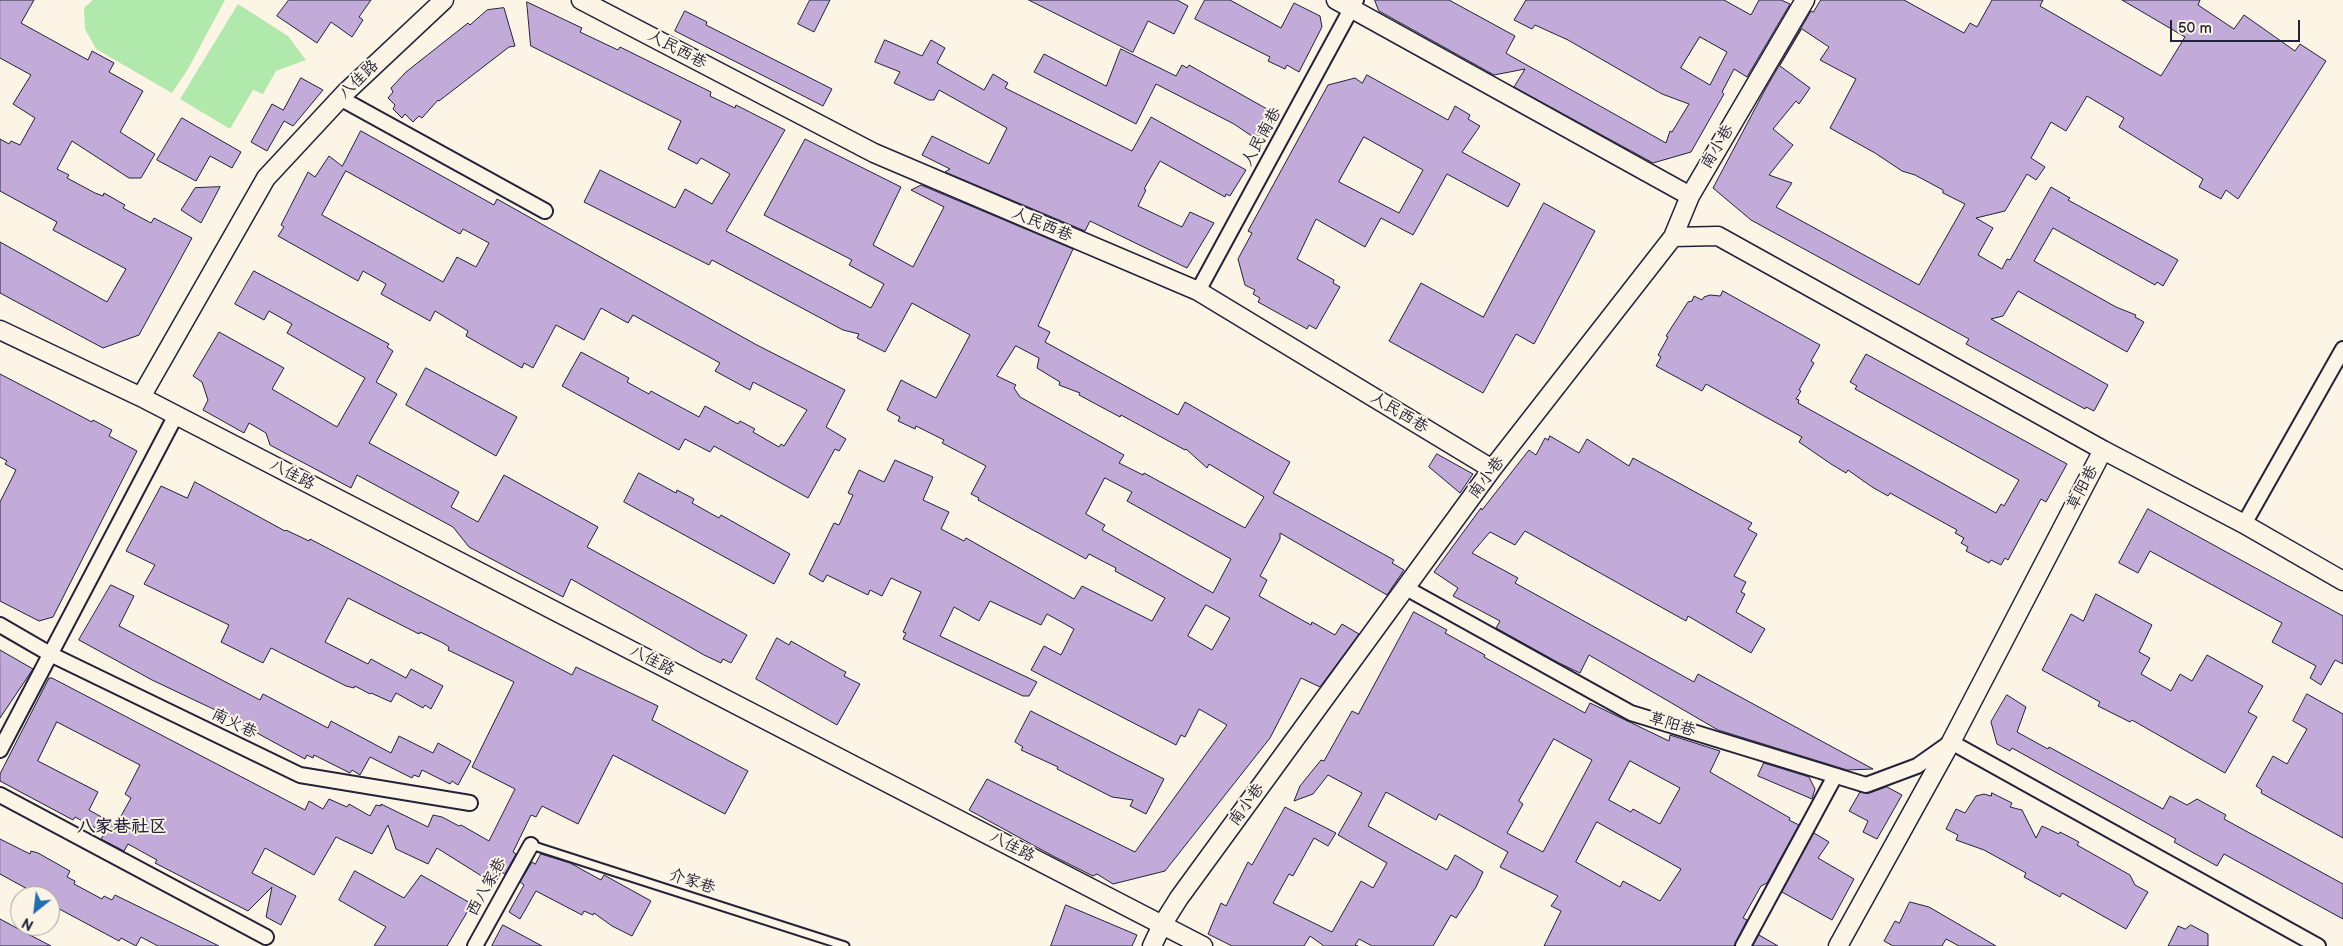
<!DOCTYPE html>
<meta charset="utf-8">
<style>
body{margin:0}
#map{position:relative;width:2343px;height:946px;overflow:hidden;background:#fcf5e5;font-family:"Balsamiq Sans",sans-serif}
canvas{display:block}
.north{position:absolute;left:10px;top:886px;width:50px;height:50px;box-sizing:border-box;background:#fcf5e5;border:1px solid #a5a1a1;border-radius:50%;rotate:209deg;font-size:14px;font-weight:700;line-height:20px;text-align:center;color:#22223b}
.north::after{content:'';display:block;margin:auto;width:18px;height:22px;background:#1f6fb2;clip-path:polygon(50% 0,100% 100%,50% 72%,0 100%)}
.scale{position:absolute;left:2170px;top:20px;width:130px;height:22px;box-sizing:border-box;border:2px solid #22223b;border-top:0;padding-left:6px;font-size:15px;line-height:18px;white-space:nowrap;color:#22223b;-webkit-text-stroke:4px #fcf5e5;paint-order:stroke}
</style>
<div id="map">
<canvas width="2343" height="946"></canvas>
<div class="north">N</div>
<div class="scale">50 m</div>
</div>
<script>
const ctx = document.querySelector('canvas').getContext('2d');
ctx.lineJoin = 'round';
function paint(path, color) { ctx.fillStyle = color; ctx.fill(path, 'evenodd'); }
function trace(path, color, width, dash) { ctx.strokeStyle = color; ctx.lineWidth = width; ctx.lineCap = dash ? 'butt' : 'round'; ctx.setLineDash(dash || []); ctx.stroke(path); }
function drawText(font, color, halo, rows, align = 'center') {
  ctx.font = font + ' "Balsamiq Sans","LXGW WenKai TC",sans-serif'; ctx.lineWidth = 4; ctx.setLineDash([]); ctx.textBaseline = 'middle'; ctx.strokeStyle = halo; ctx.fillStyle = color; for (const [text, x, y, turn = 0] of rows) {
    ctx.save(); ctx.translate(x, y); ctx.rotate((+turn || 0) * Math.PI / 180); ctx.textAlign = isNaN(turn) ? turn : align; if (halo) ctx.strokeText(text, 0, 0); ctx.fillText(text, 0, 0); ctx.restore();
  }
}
const green = new Path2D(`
 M93,0H225L188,69L172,93L96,49L85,29L84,8Z
 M238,4L288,36L306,60L276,71L263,94L253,90L230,129L180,99Z`);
const building = new Path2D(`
 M0,0H34L21,23L88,60L92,51L114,63L109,72L143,91L120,132L155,154L141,178H129L72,141L57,169L69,175L67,178L95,193L103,196L104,193L125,205L123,208L151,223L154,218L192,238L139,335L103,348L0,293V242L107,302L126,269L53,230L57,222L0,191V139L9,144L11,141L20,145L35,118L13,104L31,75L0,58Z
 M289,0H371L359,17L363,20L352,37L331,22L317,43L277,16Z
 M810,0H830L814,32L798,24Z
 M1029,0H1177L1188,6L1174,34L1148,21L1133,52Z
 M1205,0H1230L1281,28L1294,3L1320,16L1322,27L1299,72L1287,65L1285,69L1268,61L1270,57L1195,19Z
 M1375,0H1449L1515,36L1506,53L1509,55L1666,143L1670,131L1672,132L1689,104L1662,94L1568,40L1535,25L1532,29L1514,20L1526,0H1724L1751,15L1759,0H1781L1790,4L1747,77L1734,69L1722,92L1724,94L1691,152L1653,163L1514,87L1525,69L1494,75L1379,11ZM1700,37L1727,52L1710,85L1681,68Z
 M1821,0H1904L1964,33L1970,23L1977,27L1992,0H2043L2040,6L2161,76L2185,37L2122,0H2200L2198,5L2234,29L2244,15L2295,51L2300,44L2326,61L2238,199L2226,190L2221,199L2199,187L2203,179L2119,127L2124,118L2087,96L2066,131L2051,122L2031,158L2045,167L2036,180L2027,174L2005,211L1976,218L1993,228L1978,255L2002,269L2007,259L2010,260L2051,187L2070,198L2068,200L2178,260L2163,286L2157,282L2155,285L2053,228L2034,261L2116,307L2136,315L2135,317L2144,322L2127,352L2018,291L2003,316L1991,319L2108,385L2094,411L2086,407L2085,409L1966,344L1969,339L1751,220L1713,188L1766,88L1811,11L1813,12ZM1802,29L1829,47L1820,60L1856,79L1830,128L1875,153L1902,171L1915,175L1943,190V193L1965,204L1919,285L1776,207L1792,183L1769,175L1793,145L1773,129L1796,101L1799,104L1810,88L1780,66Z
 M527,2L582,28L580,32L618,50L620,47L711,92L710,96L735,108L736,105L785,130L726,231L871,308L884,284L849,265L852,260L764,215L805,139L901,187L873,245L913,267L944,207L911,190L921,185L1073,249L1038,326L1050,332L1045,342L1178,415L1185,402L1290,462L1273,493L1394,560L1392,563L1404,570L1387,595L1280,533V539L1260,576L1267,580L1259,596L1311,625L1312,622L1335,635L1342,624L1359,634L1320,687L1301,678L1270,738L1165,871L1113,884L1097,874L1093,876L1053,856L969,810L987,779L1135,852L1227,725L1199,709L1185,737L1181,735L1176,745L1031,670L1044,646L1061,655L1074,629L1047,614L1041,625L990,601L979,621L954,607L940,636L1037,682L1029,696H1023L903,639L906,633L903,632L921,592L891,578L882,596L870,590L868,595L827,575L823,582L809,574L834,523L839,525L853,495L848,493L859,470L884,482L895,460L933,477L923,500L949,512L941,529L964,541L966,538L1074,599L1082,586L1152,621L1165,598L1115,571L1116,568L1089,554L1086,559L978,500L979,498L971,494L986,466L942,443L944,440L916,426L915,429L898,421L900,417L887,410L901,380L936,398L970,335L912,303L885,352L857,338L859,334L843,330L712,260L709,265L584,202L600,170L675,208L685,189L712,204L730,174L701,158L697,164L668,149L681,121L531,46ZM1016,346L1039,358L1037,368L1060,382L1059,385L1080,393L1079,395L1120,417L1121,415L1185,450L1186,449L1207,468L1209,464L1264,497L1245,528L1144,473L1143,475L1119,463L1124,455L1020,397L1014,388L1016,385L997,376ZM1105,478L1132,492L1127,501L1231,559L1213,593L1102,530L1105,525L1086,514ZM1206,605L1230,618L1212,650L1188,636Z
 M504,8L515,46L509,47L439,101L438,100L422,118L419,116L413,122L405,114L402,118L393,109L395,105L388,98L393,92L391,88L406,72L468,23L470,25L487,10Z
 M685,11L707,22L706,25L832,89L823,106L675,31Z
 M885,40L922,56L931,40L945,48L937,63L984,90L993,74L1008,83L1005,88L1132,151L1151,117L1246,170L1230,196L1226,194L1225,197L1160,161L1144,189L1146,190L1138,206L1182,227L1190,212L1214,223L1187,268L1090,221L1085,231L945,172L950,169L922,155L932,136L989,164L1007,128L939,90L934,100H929L894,83L900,72L875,62Z
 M1121,49L1176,76L1182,65L1187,68L1189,65L1267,109L1265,112L1277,118L1262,143L1234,124L1156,84L1136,124L1034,72L1044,54L1106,86Z
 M1367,75L1448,120L1455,106L1470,115L1468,119L1480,126L1462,152L1520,184L1508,207L1447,174L1413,235L1381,218L1365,247L1316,219L1297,259L1334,280L1333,283L1340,287L1316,329L1309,325L1307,329L1258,302L1260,298L1253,294L1255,290L1245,285L1238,259L1252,233L1248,231L1328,85L1355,78L1362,83ZM1364,137L1423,170L1399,213L1339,182Z
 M301,78L323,90L293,126L284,121L267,151L251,142L272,104L283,110Z
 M182,118L241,152L232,168L210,156L196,181L157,160Z
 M361,131L494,205L497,199L755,344L845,390L826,427L846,439L839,451L835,449L808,498L714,446L710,452L685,439L679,450L562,386L581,352L629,378L627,382L649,394L651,391L699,417L705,406L738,424L740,421L755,429L753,432L779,447L781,444L784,446L807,410L753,382L750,390L715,371L720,363L633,315L628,323L601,308L584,340L556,325L533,368L524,363L522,368L466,336L468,331L435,311L430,321L381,294L386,284L363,271L358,281L278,236L284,227L281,225L308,172L315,177L329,156L342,166ZM346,171L460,234L463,229L489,243L476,267L457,257L443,282L322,215Z
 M220,187L201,223L181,210L195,188Z
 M1544,203L1595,231L1534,344L1516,334L1483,393L1389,341L1421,283L1483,317Z
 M254,271L389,344L387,347L393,351L376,382L397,394L369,443L459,492L451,507L478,522L504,475L598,527L587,547L747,635L731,663L723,659L721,663L704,655L571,579L563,597L469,547L453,527L357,475L351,488L270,445L266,433L249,423L244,433L203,410L208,400L202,382L193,376L219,332L284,368L272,389L337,427L365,378L287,333L292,324L269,311L264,320L235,304Z
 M1723,291L1820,345L1811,361L1814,363L1799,390L1801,391L1796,399L1799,400L1798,403L1996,513L2001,504L2004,506L2019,480L1855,389L1857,386L1850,382L1866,354L2067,464L2046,502L2041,499L2008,560L2005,558L2001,565L1991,560L1989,563L1966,551L1968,547L1961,543L1964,538L1955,533L1957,530L1890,493L1888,496L1872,487L1848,470L1846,473L1831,464L1799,442L1802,437L1706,384L1702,391L1656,366L1661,357L1658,355L1668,337L1666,336L1688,302L1692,301L1694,296L1702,300L1704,297L1710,295L1720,296Z
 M426,368L517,417L496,456L406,405Z
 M0,374L92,422L93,420L112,430L109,436L137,451L53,617L39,621L0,601V502L16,470L5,464L7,461L0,457Z
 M1550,436L1579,453L1587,439L1629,466L1633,458L1752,523L1748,529L1757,534L1734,576L1746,582L1741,592L1745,594L1736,612L1765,629L1751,653L1688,616L1686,621L1525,531L1515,545L1490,532L1472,553L1518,578L1515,583L1694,682L1698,674L1873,769L1847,770L1718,730L1589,655L1580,673L1559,663L1496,628L1500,621L1453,596L1458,588L1434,572L1481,508L1482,510L1529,450L1536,455L1545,438L1548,440Z
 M1437,454L1473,474L1460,493L1429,467Z
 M639,473L676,493L677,490L694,499L692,503L719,518L721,515L790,554L774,584L624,502Z
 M195,482L285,531L286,530L309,541L310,539L572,675L576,667L658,706L652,720L748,771L725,814L613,755L578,824L542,806L536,817L531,815L513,852L516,854L505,874L501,872L496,882L492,880L491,882L437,848L428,864L396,849L388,825L372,854L336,837L314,875L265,848L252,873L296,896L281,925L266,917L272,887L248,911L155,863L157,860L128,844L124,851L101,839L105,833L75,817L73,820L0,781V774L49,678H52L305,810L309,801L323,809L329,799L347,807L349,804L370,816L376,805L381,806V804L428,827L433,815L442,817L459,826L461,825L489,841L515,789L472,767L514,682L448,650L449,647L443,643L420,632L419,634L348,598L325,642L368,664L371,659L406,678L411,669L443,686L431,709L425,705L423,708L396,693L391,702L371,693L370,694L355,686L354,688L346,686L271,648L263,663L221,642L229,625L144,584L155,565L126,551L161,486L187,498ZM57,722L140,765L125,794L131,798L116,825L89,810L98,792L38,761Z
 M2148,509L2343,616V664L2335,660L2321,685L2310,678L2316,666L2272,642L2282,623L2150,551L2138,573L2119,563Z
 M111,585L134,596L119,626L260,700L263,694L328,728L331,721L391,753L399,736L433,753L438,743L471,761L458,785L452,781L450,784L422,770L419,777L414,775L412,778L370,757L360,775L352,770L350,773L314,755L313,758L307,755L305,759L290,751L246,727L247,725L152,680L79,640Z
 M2096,594L2152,625L2139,652L2150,658L2141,674L2171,691L2180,674L2192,681L2207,655L2263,686L2248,712L2257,717L2225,773L2132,720L2130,722L2098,706L2100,702L2042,670L2071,614L2083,621Z
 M1414,612L1447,630L1445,633L1485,655L1484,657L1585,713L1590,703L1669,741L1670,735L1720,751L1710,772L1790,818L1789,820L1799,825L1767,883L1761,886L1743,918L1747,920L1734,946H1544L1561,911L1551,906L1558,896L1500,867L1508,852L1439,814L1436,820L1386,792L1368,826L1447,870L1455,855L1483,872L1476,887L1456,918L1451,915L1433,946H1372L1359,939L1355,945L1358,946H1324L1310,936L1304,946H1232L1208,934L1221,903L1226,906L1248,862L1252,865L1285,807L1336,833L1328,846L1314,838L1293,876L1289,874L1273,903L1332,932L1361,881L1373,888L1387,863L1338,835L1362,793L1328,775L1313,794L1294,801L1300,786L1321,760L1324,761L1352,711L1358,714ZM1554,739L1592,760L1543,852L1507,833L1523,804L1519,801ZM1630,761L1680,788L1660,824L1633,809L1631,812L1609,800ZM1597,822L1681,869L1660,901L1623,881L1620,887L1576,862Z
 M777,638L789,645L791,641L840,669L846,672L844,676L860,684L837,725L756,679Z
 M0,650L33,669L0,718Z
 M2307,694L2343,714V838L2261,793L2262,790L2256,786L2273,756L2287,764L2307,729L2293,721Z
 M2007,695L2026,707L2017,732L2048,749L2049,747L2163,809L2170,796L2187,805L2197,799L2226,815L2224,819L2343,884V919L2224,854L2217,866L2174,842L2176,839L2012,748L2010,751L1997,744L1991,722Z
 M1031,711L1164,779L1146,814L1130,806L1133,800L1112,797L1057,769L1058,767L1021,750L1023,747L1015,742Z
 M1764,763L1809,777L1815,789L1812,799L1758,776Z
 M1887,787L1902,795L1877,839L1863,832L1868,821L1849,811L1860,792L1869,793Z
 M1992,793L2012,803L2010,807L2022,810L2036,838L2042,826L2059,834L2060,832L2079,842L2077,845L2130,875L2135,885L2148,892L2126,929L2062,893L2060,897L2024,877L2026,873L1984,850L1956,840L1958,835L1946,829L1956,809L1965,813L1976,796L1984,794L1991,796Z
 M1814,833L1829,842L1818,858L1854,879L1832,920L1782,892Z
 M0,839L30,854L31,851L38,853L70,871L67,877L75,881L74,884L102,899L104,896L112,900L115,895L219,946H158L141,937L136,946L121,938L119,941L50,904V896H34L30,894L31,891L0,874Z
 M541,854L570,863L601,880L604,875L651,901L632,936L612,926L594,913L593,915L584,911L582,915L536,891L520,919L509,912L524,885L520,882L532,862L535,864Z
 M355,871L404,898L421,875L472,904L447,946H374L386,927L339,900Z
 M1910,902L1929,907L1996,946H1959L1946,939L1942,946H1893L1884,941L1895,921L1899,923Z
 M1066,905L1137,935L1132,946H1051Z
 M0,919L26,933L51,946H0Z
 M503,925L542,946H492Z
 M2191,925L2208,934V946H2168L2178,926L2185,929Z
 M1759,935L1778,946H1753Z`);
const service = new Path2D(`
 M531,845L845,946`);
const minor = new Path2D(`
 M340,98L545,211
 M1198,291L1356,0
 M2244,524L2343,349
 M1406,588L1631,713L1866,785L1917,766L1951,742L2318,946
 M0,625L50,654L300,775L470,803
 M0,750L176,415
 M0,795L266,937
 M475,946L531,845
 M1743,946L1835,776`);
const tertiary = new Path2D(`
 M581,0L874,153L1198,291L1492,469
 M1336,0L1690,196
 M1673,237L1718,236L2103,450
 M0,330L141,397L1203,946
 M141,397L266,178L346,92L444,0
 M1152,946L1162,925L1179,898L1492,469L1673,237L1690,196L1805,0
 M1838,946L1951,742L2103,450L2244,524L2343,581`);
const streetNames = [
 ["人民西巷",677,50,28],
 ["八佳路",359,80,-44],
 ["人民南巷",1262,137,-61],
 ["南小巷",1718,147,-59],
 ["人民西巷",1042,225,23],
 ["人民西巷",1399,413,31],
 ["八佳路",292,475,27],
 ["南小巷",1487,478,-53],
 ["草阳巷",2083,488,-62],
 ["八佳路",652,661,27],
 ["南火巷",234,724,26],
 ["草阳巷",1672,725,17],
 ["南小巷",1247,805,-54],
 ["八佳路",1012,847,27],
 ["介家巷",692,882,18],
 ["西八家巷",487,887,-61]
];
const neighbourhoodNames = [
 ["八家巷社区",122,827]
];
paint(green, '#b1e8ab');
paint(building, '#c2aad9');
trace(building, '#22223b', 1);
trace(service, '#22223b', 11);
trace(minor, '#22223b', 18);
trace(tertiary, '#22223b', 21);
trace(service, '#fcf5e5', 7);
trace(minor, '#fcf5e5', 14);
trace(tertiary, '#fcf5e5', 18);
drawText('16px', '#22223b', '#fcf5e5', streetNames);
drawText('bold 18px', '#22223b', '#fcf5e5', neighbourhoodNames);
</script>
